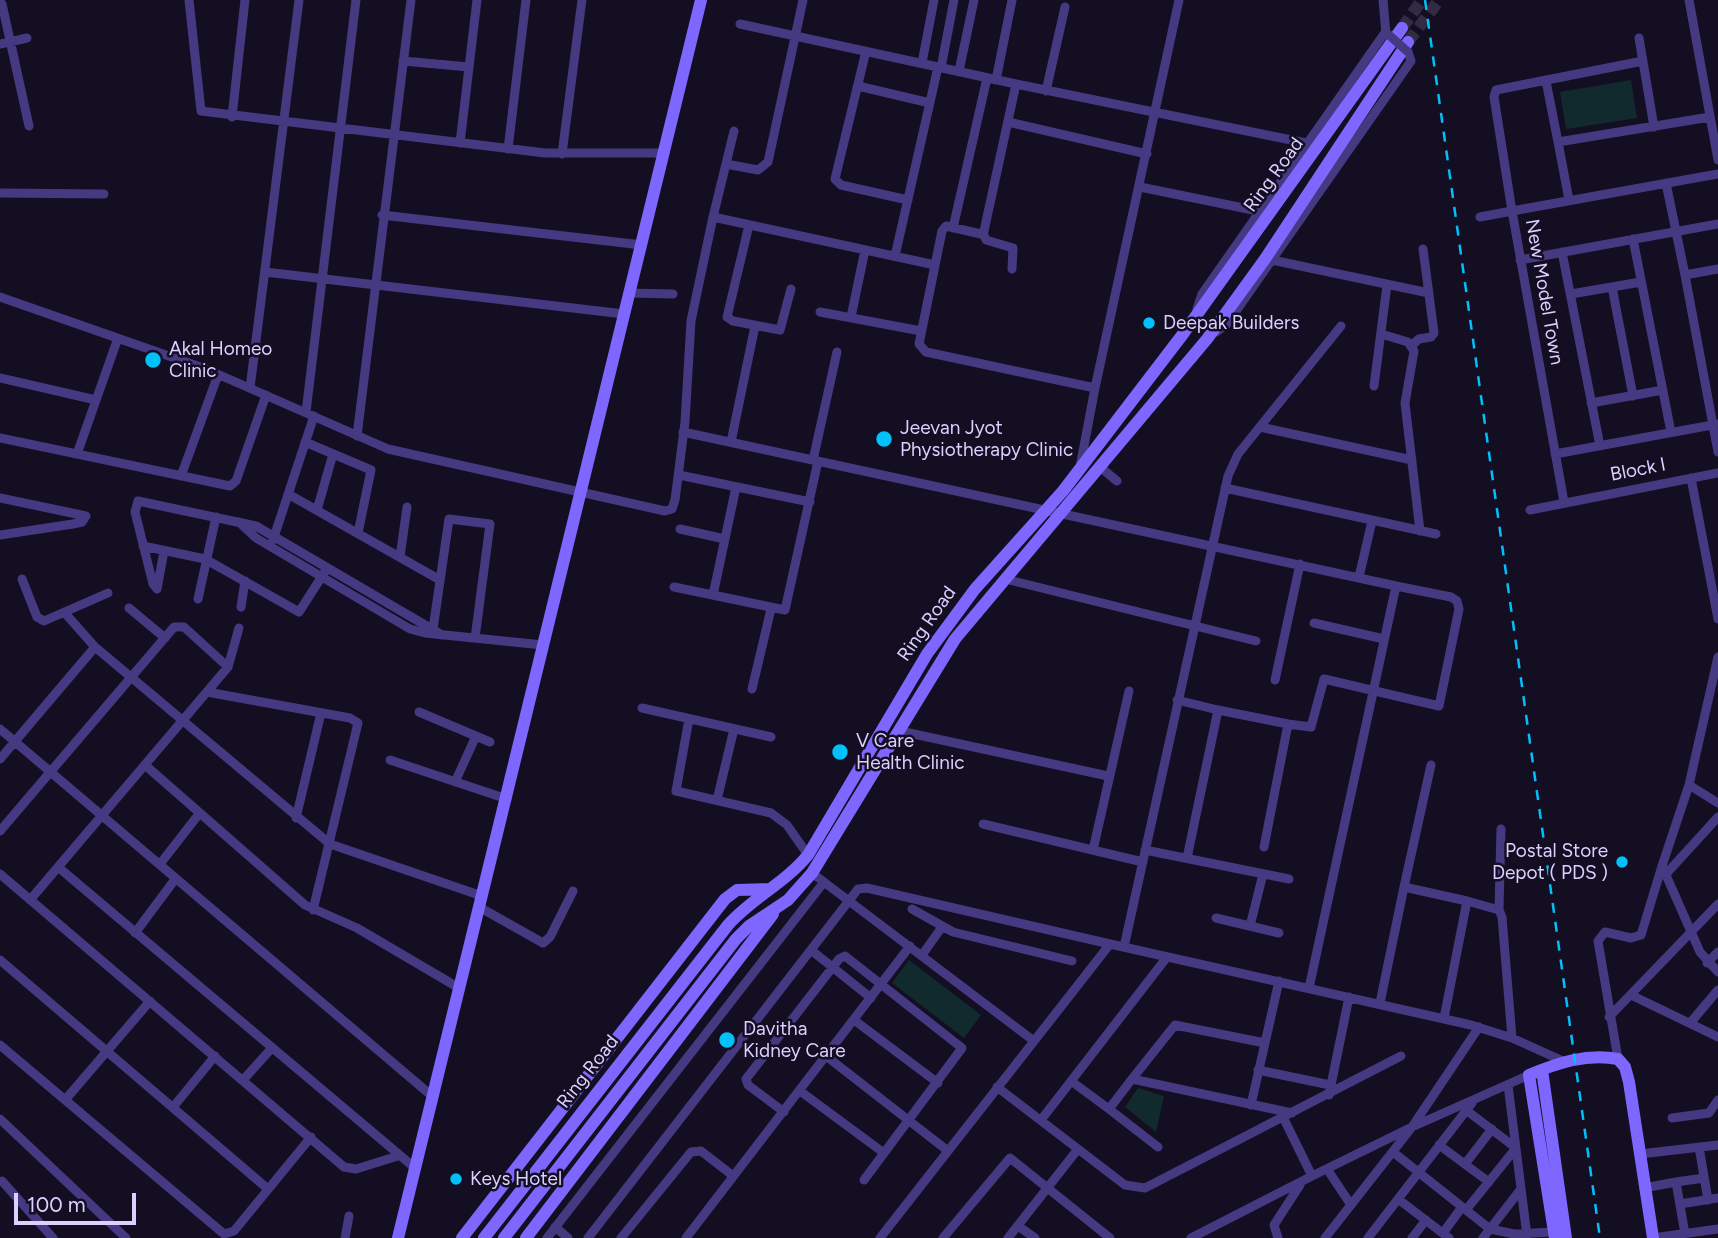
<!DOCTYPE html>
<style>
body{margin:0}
#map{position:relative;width:1718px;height:1238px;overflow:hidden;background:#140e23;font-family:Figtree,sans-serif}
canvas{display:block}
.scale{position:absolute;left:14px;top:1193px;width:122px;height:32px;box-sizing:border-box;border:4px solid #dbd0ff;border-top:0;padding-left:9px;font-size:21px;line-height:24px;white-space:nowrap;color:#dbd0ff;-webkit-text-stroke:5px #140e23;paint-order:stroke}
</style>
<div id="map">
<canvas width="1718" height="1238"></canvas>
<div class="scale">100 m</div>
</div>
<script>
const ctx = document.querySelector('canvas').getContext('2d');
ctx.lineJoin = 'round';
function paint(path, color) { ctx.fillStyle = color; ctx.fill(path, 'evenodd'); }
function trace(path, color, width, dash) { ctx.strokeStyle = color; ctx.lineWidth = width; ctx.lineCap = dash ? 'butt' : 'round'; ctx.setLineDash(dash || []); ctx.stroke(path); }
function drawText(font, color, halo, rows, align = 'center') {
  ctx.font = font + ' Figtree,sans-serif'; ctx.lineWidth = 5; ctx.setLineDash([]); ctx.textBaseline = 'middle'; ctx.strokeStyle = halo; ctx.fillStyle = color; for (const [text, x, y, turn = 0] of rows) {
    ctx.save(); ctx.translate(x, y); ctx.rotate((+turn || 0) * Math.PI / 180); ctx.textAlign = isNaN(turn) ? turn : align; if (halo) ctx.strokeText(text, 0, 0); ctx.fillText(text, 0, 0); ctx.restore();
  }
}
const green = new Path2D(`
 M1631,80L1637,118L1566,129L1560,92Z
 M909,960L981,1015L964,1038L892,983Z
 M1138,1088L1164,1096L1156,1132L1125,1107Z`);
const secondaryTunnel = new Path2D(`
 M1402,28L1422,0
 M1408,42L1439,0`);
const street = new Path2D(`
 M189,0L201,111L545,153H664
 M1383,0L1386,34
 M1689,0L1718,160
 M2,4L29,126
 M740,24L1016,84
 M1639,38L1654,127
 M0,44L27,38
 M866,51L835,179L841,185L908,200
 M403,61L469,67
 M922,63L934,0
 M941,68L954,0
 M959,71L974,0
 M996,80L1012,0
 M1546,81L1558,142
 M858,86L930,103
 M1046,91L1065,7
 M232,117L245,0
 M1008,122L1147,154
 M460,143L477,0
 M508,149L526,0
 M562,154L582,0
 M726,164L758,170L768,162L803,0
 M1666,183L1685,275
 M1140,187L1258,211
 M0,193L104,194
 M1569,200L1558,142L1710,117
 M382,215L642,245
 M713,217L734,131
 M1480,217L1512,211L1494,97L1496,90L1643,61
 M749,225L727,317L733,321L780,330L791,289
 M953,228L987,78
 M983,233L986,240L1013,248L1012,269
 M1633,239L1671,432
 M1562,252L1600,446
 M895,256L938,67
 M1272,260L1429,293
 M1520,260L1718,224
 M1718,269L1685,275L1718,452
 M265,272L624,314
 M1612,287L1633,396
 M629,293L673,294
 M1571,294L1641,282
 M0,297L206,369L388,449L665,511L672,509L675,500L685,422L691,321L713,217L935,265
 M1197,309L1202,294L1384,34L1389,35
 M820,312L921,331
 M851,317L865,250
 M1216,332L1227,324L1411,61L1408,52
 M1381,334L1408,342L1414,351L1405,403L1420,531
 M1412,345L1419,339L1431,337L1434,333L1423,249
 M0,378L96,400
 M1374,386L1387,285
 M250,388L299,0
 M1095,388L926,352L919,344L942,231L946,226L981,234L984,231L1016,84L1306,143
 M1591,403L1663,390
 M306,412L356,0
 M1260,427L1412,460
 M683,432L1396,586L1309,988
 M357,436L411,0
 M0,438L230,486L236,481L266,395
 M305,442L371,470L358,533
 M731,442L755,326
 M77,454L118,338
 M1555,454L1718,424
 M813,460L837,352
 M1080,467L1095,388L1179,0
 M1100,467L1117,481
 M679,475L810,502
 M181,476L218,375
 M1691,478L1718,619
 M1225,488L1436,534
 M288,494L440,580
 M0,498L86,516L82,522L73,524L0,535
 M1564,502L1512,211L1718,174
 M317,510L333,454
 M1530,510L1718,473
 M239,522L256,538L410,629L425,633L543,645
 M680,529L725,539
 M273,540L314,416
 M143,546L205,559L299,612L326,570
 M164,551L157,589L153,584L135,512L138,501L256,526L442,635
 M400,557L407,507
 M1359,577L1372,521
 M22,579L37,617L44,621L108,593
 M1005,579L1256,641
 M674,587L785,610L818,461
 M713,595L736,487
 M198,599L216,517
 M241,607L245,581
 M129,608L165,638
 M64,612L95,647
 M1314,623L1384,639
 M433,629L449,519L490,524L475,638
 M1718,657L1689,785L1662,866L1700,952L1718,972
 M228,667L239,628
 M1275,680L1300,564
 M752,689L771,609
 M207,692L350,718L358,723L313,910
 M1177,700L1218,710L1187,858
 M642,708L771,737
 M1218,710L1288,724L1264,847
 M419,712L490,742
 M689,719L676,791L771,813L787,825L808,855
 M1288,724L1311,727L1324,679L1439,706L1459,609L1457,601L1451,597L1396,586
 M0,729L432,1096
 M900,731L1108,776
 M0,759L95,647L330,844L482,896
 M390,760L507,799
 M145,765L305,905L357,928L459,988
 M455,782L476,736
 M1689,785L1718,803
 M717,800L734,729
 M296,818L321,713
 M983,824L1143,862
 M0,831L174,627H184L228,667L30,900
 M1093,850L1129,691
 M1145,850L1289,879
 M160,864L199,814
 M58,867L415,1168
 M812,873L1034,1041
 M0,874L344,1167L356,1169L398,1156
 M1666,874L1718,817
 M1404,887L1431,765
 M479,907L543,943L550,937L573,891
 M912,909L953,932L1072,961
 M1499,910L1501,829
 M1216,918L1279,933
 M1250,926L1263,874
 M135,933L176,878
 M1124,947L1228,476L1238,454L1341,326
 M811,950L871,998
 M922,955L942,927
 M0,960L268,1189
 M1707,963L1718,952
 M1631,995L1718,1037
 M1380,1003L1404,887L1467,901
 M1609,1017L1718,904
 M1444,1018L1467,901L1499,910L1502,917L1512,1038
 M854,1020L938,1083
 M1691,1022L1718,990
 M1265,1043L1175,1025L1132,1079L1292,1113
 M0,1045L224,1234L234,1231L311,1137
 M826,1056L948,1151
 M1618,1059L1598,941L1605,932L1631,938L1641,935L1662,866
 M1258,1070L1330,1085
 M1132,1079L1109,1109L1158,1147
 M243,1080L271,1049
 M1071,1081L1109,1109
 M1508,1085L1527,1236
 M997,1087L1078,1149L1008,1238
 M800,1091L884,1153
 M1329,1095L1349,997
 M65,1100L150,1001
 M1251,1105L1279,981
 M174,1106L215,1056
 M784,1112L748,1085L746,1079L839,959L845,956L962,1048L864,1180
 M1283,1117L1312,1176L1412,1127L1479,1027
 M1672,1118L1709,1113L1718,1100
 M0,1119L126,1238
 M1041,1120L1167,957
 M1439,1145L1489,1182
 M1699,1147L1708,1200
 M1078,1149L1125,1185L1145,1188L1401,1056
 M1393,1152L1490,1229L1514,1234L1554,1232
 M1640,1154L1718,1145
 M1465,1164L1492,1129
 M1327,1169L1351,1205
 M2,1181L53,1238
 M1676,1182L1704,1178
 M1644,1188L1676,1182L1685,1234
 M1398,1199L1449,1238
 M1680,1204L1718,1198
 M1466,1210L1516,1148L1466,1110
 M1018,1226L1035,1238
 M555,1227L568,1238
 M1443,1233L1462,1207
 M345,1238L349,1216
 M547,1238L824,882
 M588,1238L858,889L867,888L1110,944
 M621,1238L691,1152L701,1151L732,1175
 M686,1238L910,946
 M880,1238L1110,944L1471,1025L1512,1038L1563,1061
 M943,1238L1010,1158L1110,1238
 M1191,1238L1312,1176
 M1278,1238L1274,1225L1300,1185
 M1325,1238L1412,1127L1529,1075
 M1368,1238L1472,1103
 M1412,1238L1426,1220
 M1483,1238L1521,1189
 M1653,1238L1718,1229`);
const secondary = new Path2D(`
 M1542,1070L1566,1238
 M398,1238L701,0
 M462,1238L725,899L737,890L770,889
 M484,1238L728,925C752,898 785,883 808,855L927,654L975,589L1063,491L1183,334L1402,28
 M504,1238L736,939L749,926L788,900L812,873L955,639L1207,339L1265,259L1408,42
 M526,1238L773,914
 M1555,1238L1529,1075C1557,1063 1587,1053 1618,1059L1625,1067L1629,1082L1653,1238`);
const rail = new Path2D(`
 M1425,0L1600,1238`);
const streetBridge = new Path2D(`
 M1389,35L1408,52`);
const markers = [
 [1149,323,7,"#01c0fa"],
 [153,360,9,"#01c0fa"],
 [884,439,9,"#01c0fa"],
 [840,752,9,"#01c0fa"],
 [1622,862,7,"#01c0fa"],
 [727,1040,9,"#01c0fa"],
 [456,1179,7,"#01c0fa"]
];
const streetNames = [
 ["Ring Road",1274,175,-54],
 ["New Model Town",1544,292,80],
 ["Block I",1638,470,-11],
 ["Ring Road",927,624,-55],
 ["Ring Road",588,1072,-52]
];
const poiNames = [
 ["Deepak Builders",1163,323],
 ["Akal Homeo",169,349],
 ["Clinic",169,371],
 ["Jeevan Jyot",900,428],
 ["Physiotherapy Clinic",900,450],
 ["V Care",856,741],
 ["Health Clinic",856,763],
 ["Postal Store",1608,851,"right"],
 ["Depot ( PDS )",1608,873,"right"],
 ["Davitha",743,1029],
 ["Kidney Care",743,1051],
 ["Keys Hotel",470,1179]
];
paint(green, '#112a2d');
trace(secondaryTunnel, '#322b44', 12, [12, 6]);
trace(street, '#453982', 9);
trace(secondary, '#7e67ff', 12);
trace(rail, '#01c0fa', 2.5, [10, 9]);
trace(streetBridge, '#453982', 9);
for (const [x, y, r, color] of markers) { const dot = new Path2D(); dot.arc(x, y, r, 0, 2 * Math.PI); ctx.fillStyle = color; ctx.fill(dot); trace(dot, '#140e23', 2.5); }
drawText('19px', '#dbd0ff', '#140e23', streetNames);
drawText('19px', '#dbd0ff', '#140e23', poiNames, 'left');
</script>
